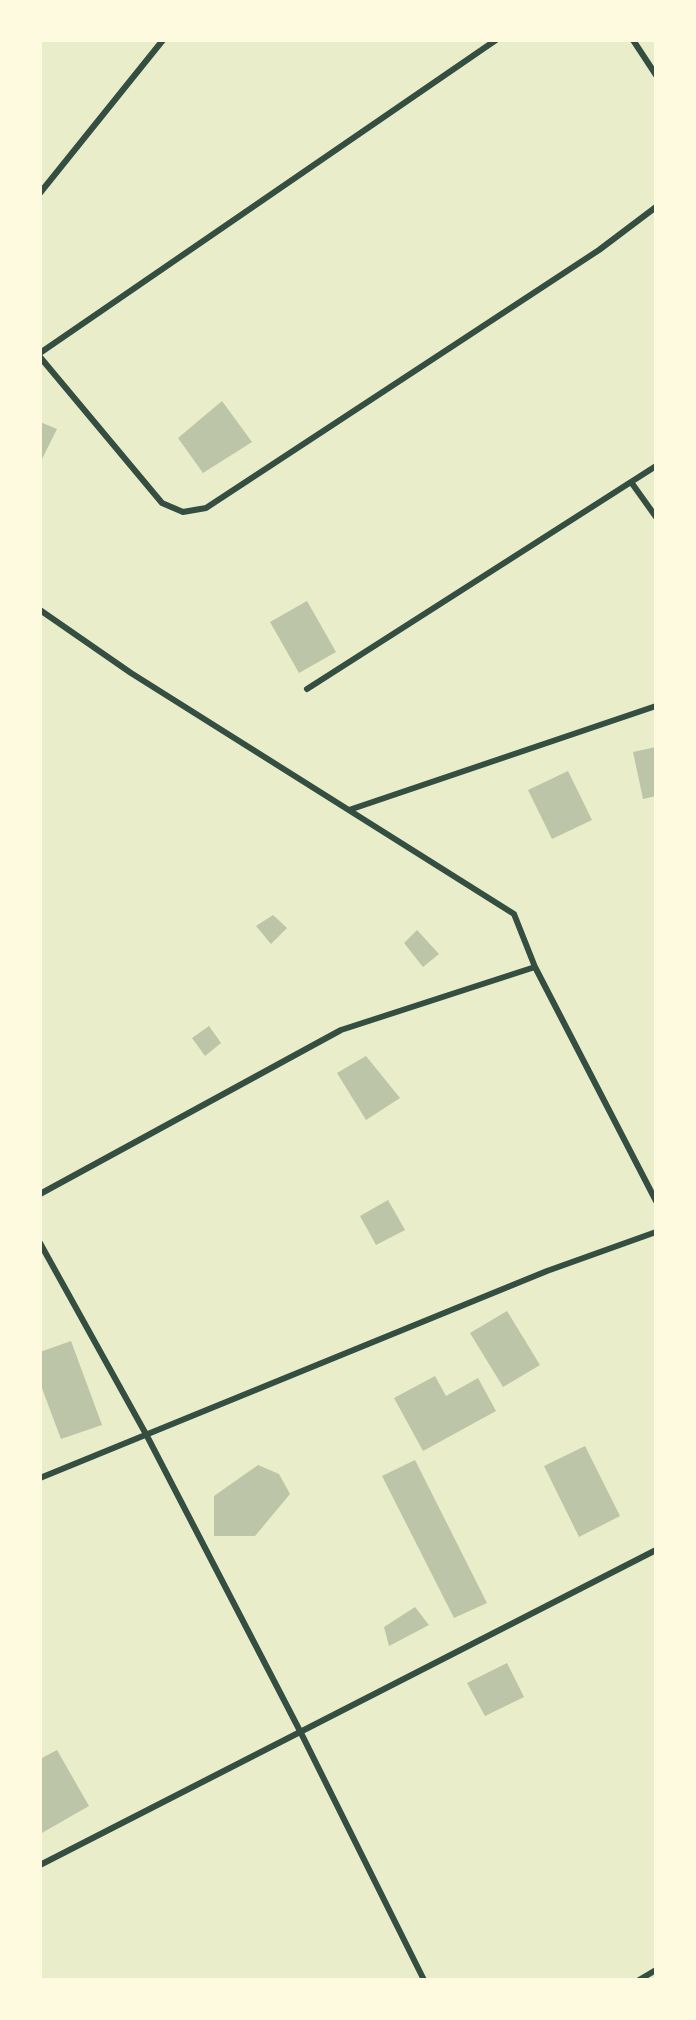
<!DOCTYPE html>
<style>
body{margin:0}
#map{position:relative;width:696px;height:2020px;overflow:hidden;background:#e9edc9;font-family:"Sofia Sans Condensed",sans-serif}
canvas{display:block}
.frame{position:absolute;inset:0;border:42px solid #fefae0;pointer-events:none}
</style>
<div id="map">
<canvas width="696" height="2020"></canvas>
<div class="frame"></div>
</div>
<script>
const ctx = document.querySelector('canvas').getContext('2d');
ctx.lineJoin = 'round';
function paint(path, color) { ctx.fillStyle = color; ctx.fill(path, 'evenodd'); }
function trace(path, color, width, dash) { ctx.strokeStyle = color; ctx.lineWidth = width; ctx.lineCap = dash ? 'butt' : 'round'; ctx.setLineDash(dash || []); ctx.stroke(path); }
const building = new Path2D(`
 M222,401L252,442L203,473L178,438Z
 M40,422L57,429L40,463Z
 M307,601L336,652L299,673L270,622Z
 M656,747V796L643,799L633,752Z
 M568,771L592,820L552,839L528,790Z
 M273,915L287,928L271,944L256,926Z
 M417,930L439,954L423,967L404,943Z
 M209,1026L221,1043L205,1056L192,1038Z
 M366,1056L400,1098L366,1120L337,1073Z
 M388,1200L405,1230L376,1245L360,1216Z
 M507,1311L540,1365L503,1387L470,1333Z
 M71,1341L102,1425L61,1439L40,1383V1352Z
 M435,1376L446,1396L478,1378L496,1411L423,1451L394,1398Z
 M585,1446L620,1516L579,1537L544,1466Z
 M415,1460L487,1603L454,1618L382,1476Z
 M258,1465L279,1474L290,1494L255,1536H214V1496Z
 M415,1607L429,1625L389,1646L384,1627Z
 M507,1663L524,1697L485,1716L467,1683Z
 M57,1750L89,1806L40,1834V1759Z`);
const minor = new Path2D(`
 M633,40L656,75
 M40,193L163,40
 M40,353L496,40
 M40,357L162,503L183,512L206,508L599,250L656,207
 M631,482L656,517
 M40,610L131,673L514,914L535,967L341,1030L40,1194
 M307,689L656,466
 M349,810L656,706
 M535,967L656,1201
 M40,1243L147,1436L300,1731L424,1980
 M40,1478L547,1271L656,1232
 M40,1865L656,1550
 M639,1980L656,1970`);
paint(building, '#bcc5a7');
trace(minor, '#344e41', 6);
</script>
